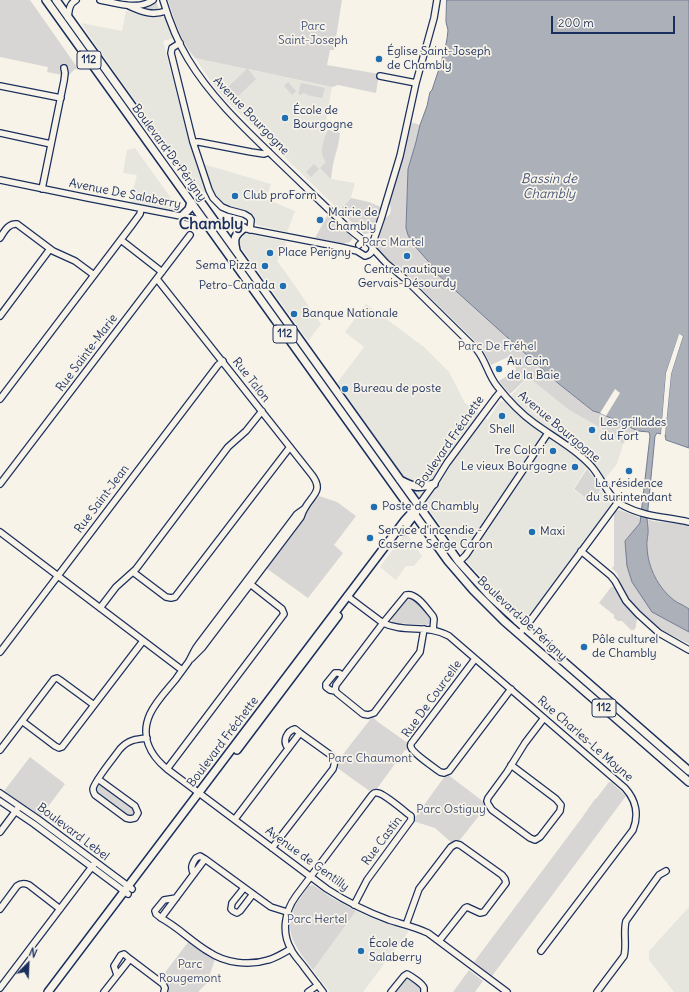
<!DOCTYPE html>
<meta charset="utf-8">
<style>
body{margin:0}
#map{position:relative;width:689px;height:992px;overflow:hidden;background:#f7f3e8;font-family:Delius,sans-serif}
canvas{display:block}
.north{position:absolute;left:8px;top:944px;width:40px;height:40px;-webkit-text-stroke:3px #f7f3e8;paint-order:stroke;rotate:24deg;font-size:11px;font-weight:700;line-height:16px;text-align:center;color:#1b2f5e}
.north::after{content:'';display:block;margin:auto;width:14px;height:18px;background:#1b2f5e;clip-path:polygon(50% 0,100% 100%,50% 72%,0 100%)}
.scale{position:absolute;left:551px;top:16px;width:124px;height:18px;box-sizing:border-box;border:2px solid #1b2f5e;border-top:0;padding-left:5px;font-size:12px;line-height:14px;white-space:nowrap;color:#1b2f5e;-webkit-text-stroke:3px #f7f3e8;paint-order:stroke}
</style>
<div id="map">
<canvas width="689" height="992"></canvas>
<div class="north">N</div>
<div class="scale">200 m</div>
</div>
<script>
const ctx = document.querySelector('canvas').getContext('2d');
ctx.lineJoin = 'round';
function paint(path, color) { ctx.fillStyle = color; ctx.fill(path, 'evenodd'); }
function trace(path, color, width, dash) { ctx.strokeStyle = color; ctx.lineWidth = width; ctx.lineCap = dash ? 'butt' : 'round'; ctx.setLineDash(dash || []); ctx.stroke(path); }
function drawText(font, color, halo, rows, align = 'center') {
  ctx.font = font + ' Delius,sans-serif'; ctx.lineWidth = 3.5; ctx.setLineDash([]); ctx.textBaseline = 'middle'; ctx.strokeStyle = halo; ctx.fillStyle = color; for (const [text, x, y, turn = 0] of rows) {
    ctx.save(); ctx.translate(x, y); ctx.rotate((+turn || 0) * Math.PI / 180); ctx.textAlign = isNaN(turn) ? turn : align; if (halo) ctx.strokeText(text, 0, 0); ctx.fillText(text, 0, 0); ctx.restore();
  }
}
const built = new Path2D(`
 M126,11L157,17L165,16L174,38L163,41L187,134L197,166L203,164L271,184L266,199L295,211L287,232L257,225L250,214L227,206L198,189L95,44L81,23L122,31Z
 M195,58L332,87L325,127L328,130L340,133L338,147L333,163L331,179L355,183L350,200L348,202L345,203L339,210L231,105L217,90Z
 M135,148L181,212L130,203L137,175L123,173L127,150Z
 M246,233L287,242L277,261L291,280L321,324L308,341L238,243Z
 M366,304L424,347L449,372L465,403L488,420L500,401L504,402L511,396L528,377L569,410L610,433L623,444L617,464L605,479L591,461L573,489L591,503L601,490L610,503V506L533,611L525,617H521L469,564L427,507L405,479L337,383L364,347L345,332Z
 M406,532L422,556L414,566H406L396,580L380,567Z
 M689,907V992H674L649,960V951Z
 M356,911L377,920L409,931L363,992H330L313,970Z`);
const green = new Path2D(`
 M0,0H30L79,70L75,69L68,76L47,72L48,67L0,57Z
 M168,0H342L334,50H330L327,65L379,74L376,93L338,85L332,87L248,69L256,79L235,99L226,89L247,69L195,58C182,44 174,19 168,0Z
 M156,1L159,10L157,12L141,9V8L147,6Z
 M288,82L296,91L292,95L284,86Z
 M301,83L325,88L322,98L307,95V94L303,93L301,95L298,94Z
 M410,122L420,125L416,142L408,169L406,228L413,244L425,257L436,273L559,384L593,411L600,413L638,431L628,437L623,444L610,433L569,410L528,377L510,394L499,381L516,370V368L508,357L491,365L482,348L401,269L381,255L375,249V243L377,238L382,227L384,218C392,216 392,208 389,203L403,158Z
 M328,130L340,133C338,148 332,163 331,179L320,168L326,162C318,152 324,140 328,130Z
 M314,164L319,169L311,177L306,172Z
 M351,198L369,202L381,207L374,229L371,233L364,234L339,210L346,203L348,202Z
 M328,214L351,236L353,238L350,242L342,244L315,238Z
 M587,469L596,480L601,489L591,502L574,489Z
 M319,496L337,502L356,516L334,545L343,553L308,598L266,568Z
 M618,510H620L641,518L640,523L625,541L652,612L689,632V644L663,631L648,620L627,599L624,593L617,573L612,568L614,566V515L615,512Z
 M647,519L653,521L689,525V609C685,606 680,604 675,601C658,588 648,568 647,547C646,541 649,534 648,528C648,525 647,522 647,519Z
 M611,587H615L638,617L636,624V627L634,630H631L622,621H618L614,618V615L599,603Z
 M408,597L414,599L430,617L431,620V623L427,625L394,623L392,622L391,617Z
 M372,717H373L378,722L409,744L408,746L409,749L405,750L376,790L371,792L336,767L337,762Z
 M30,757L65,784L41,816L4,791Z
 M447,774L484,802L486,807L459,841L452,843L435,828L413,821V818L416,816L445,776V775Z
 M609,782H611L626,796L492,976L474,962L581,819L595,799H596Z
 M100,785L103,786L133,808L135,812L132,817L128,816L97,793L96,789L98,786Z
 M313,885L332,898L356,911L313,970C297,949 281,931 296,904C300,898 305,892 309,886Z
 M189,941L205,953L215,959L207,983L199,991V992H166L160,979Z
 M469,970L483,981L475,992H453Z
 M407,979C413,980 421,985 420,992H395L405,980Z`);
const water = new Path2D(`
 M447,0H689V448L666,440L665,435L671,374L683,336L679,335L666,373L661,434L657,433L655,436L647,519C647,522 648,525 648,528C649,534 646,541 647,547C648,568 658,588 675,601C680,604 685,606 689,609V632L652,612L632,582L627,566L625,541L640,523L650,436L649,432L638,431L600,413L593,411L559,384L436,273L428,261L413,244L408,235L406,228L408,169L416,142L420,125L427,106L430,92L432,90L442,60L443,52L445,49L447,39L448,30L446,22Z`);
const pier = new Path2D(`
 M679,334L683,336L671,374L665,435H663L669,374L681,337L668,373L662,434H661L666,373Z
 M615,389L620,393L606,416L600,413Z`);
const minor = new Path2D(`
 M100,0C116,3 138,11 153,0
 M163,0C169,20 177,41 188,59C211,97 243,127 274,157C299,181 324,205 349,229L364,241
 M129,6C143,12 152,16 166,11
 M68,18C69,10 69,4 76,0
 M180,43L172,48L171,53L193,142L209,190L213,198L222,207L229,210L244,214L249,217L251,220L250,230
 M380,76L416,83
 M0,86L61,98
 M0,133L51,144
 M193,142H199L251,152L264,154L267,153L269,152
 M0,180L88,198L340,247L357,251L365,256C370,255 373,252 372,246L368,242L363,241L359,245
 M42,189L64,81L65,73L64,68
 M0,238C4,232 8,223 17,224L53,251L75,261L94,275
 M121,240L162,272
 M372,245L381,219L400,156L416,83L434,18L437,0
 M373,249L386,263L405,279L477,350C486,361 488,375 497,386C508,400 520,413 534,423C553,437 576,449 592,467C603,480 608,498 624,506C645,517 667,517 689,522
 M157,279L312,475C324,491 312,495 305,508C303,511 302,514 301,517L202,648L191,659
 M0,316L50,249
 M0,399L132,225L140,214L141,209
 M0,484L190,235
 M418,506L434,484L447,463L496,397L501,391
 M304,509L297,514L198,645C194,650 192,656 189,661C185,667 180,673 176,679C167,690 156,701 150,714C140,736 150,755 167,769L327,889C347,902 367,912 389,920C402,924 416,927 428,933L507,992
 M0,532L182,670
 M581,551L611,576L615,581L626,601L638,614L659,633L689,650
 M459,562L466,555L548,433
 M133,572L166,597L171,598L175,597L290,447
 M347,596L383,623C404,633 428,624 449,636L625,788C636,800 639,815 633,830L541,951
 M100,608L116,587L136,569L228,447L246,431L262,411
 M424,629L420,652L374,713L368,715L363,714L337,693L335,690L336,685L383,623L406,595C416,592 427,609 433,616L434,619L433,630
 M519,634L530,621L618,502
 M0,652L218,365L223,361
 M475,659L413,741C411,743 410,745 411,747C412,753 435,768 440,772L444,773L449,771L511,689
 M335,691L330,690L326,687V684L335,673H339L343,676
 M22,721L55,746L59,748L62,747L143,641
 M288,748C282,741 287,731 295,729L300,733
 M0,750L54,679L57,678L60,680L94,705
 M511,765L556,799L561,805L560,811L540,837L535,840L530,838L492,810L488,804L487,801L488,798L507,772L525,743L544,718
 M167,769L284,614L282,609L249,583
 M98,779L135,806L138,813L135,818L130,819L126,818L95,795C94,793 93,792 93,789C93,783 115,756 120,749C128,740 136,739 147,738
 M0,793L38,819L132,889
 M0,801L34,824L128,894
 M235,819L300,733L332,756C335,760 335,764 333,769L272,848
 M0,832L18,808
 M194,874C190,868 192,864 196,858L200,856L205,859
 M244,888L232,903L231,909L233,911L237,913L240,911L253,894
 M0,909L17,886C21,883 24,883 29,885L60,909
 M287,912L271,907L264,902L205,859L161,918C178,927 192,942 209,952C225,963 249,966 268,960C276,958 283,953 291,949
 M161,918L156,914L155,911L164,900L176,898
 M406,925L419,889L451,847L456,844L460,845L502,875L505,879L506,883L484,912L480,913L467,907L465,908L439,941
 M117,975L114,966L121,955L124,954L130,959
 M0,988L94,864
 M104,992L130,959L163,984L165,988L164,992
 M308,992L318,985
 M323,992C317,984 310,975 304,967C300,961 294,956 291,949C281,932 285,911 296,896L372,795C374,793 374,792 378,793C384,794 402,809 408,814L411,816V820L367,880L354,905
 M391,992L404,976L407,974C411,976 423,984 424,988C424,989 424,991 424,992
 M597,992L624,956C627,945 623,932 626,921L659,875L666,871`);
const major = new Path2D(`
 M46,0L448,561L473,590L504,621L689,782
 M56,0L459,562L490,596L516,620L689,771
 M182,216L189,209L191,202
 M236,250C233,238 235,235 244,228
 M400,480C415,488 418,488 434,484
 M402,531L414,515L416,512
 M237,750L338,616
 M48,992L405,520L415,509`);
const markers = [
 [379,59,4,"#1f6fb2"],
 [285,118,4,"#1f6fb2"],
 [235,196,4,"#1f6fb2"],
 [320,220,4,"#1f6fb2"],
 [270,253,4,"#1f6fb2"],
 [407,256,4,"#1f6fb2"],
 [265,266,4,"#1f6fb2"],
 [283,286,4,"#1f6fb2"],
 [294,314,4,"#1f6fb2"],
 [499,369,4,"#1f6fb2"],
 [345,389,4,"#1f6fb2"],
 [502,416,4,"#1f6fb2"],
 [592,430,4,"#1f6fb2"],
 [553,451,4,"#1f6fb2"],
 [575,467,4,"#1f6fb2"],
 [629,471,4,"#1f6fb2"],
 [374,507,4,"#1f6fb2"],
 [532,532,4,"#1f6fb2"],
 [370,538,4,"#1f6fb2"],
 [584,647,4,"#1f6fb2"],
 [361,951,4,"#1f6fb2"]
];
const shields = [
 [89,60,24],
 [285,334,24],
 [604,708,24]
];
const shieldNames = [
 ["112",89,60],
 ["112",285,334],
 ["112",604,708]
];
const parkNames = [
 ["Parc",313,27],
 ["Saint-Joseph",313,41],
 ["Parc Martel",393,243],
 ["Parc De Fréhel",497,347],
 ["Parc Chaumont",370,759],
 ["Parc Ostiguy",451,810],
 ["Parc Hertel",317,920],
 ["Parc",190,965],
 ["Rougemont",190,979]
];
const poiNames = [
 ["Église Saint-Joseph",387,52],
 ["de Chambly",387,66],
 ["École de",293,111],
 ["Bourgogne",293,125],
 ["Club proForm",243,196],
 ["Mairie de",328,213],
 ["Chambly",328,227],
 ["Place Perigny",278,253],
 ["Sema Pizza",257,266,"right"],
 ["Centre nautique",407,270,"center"],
 ["Gervais-Désourdy",407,284,"center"],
 ["Petro-Canada",275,286,"right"],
 ["Banque Nationale",302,314],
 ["Au Coin",507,362],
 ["de la Baie",507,376],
 ["Bureau de poste",353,389],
 ["Les grillades",600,423],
 ["du Fort",600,437],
 ["Shell",502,430,"center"],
 ["Tre Colori",545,451,"right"],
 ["Le vieux Bourgogne",567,467,"right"],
 ["La résidence",629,484,"center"],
 ["du surintendant",629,498,"center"],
 ["Poste de Chambly",382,507],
 ["Service d'incendie -",378,531],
 ["Caserne Serge Caron",378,545],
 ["Maxi",540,532],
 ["Pôle culturel",592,640],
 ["de Chambly",592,654],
 ["École de",369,944],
 ["Salaberry",369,958]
];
const streetNames = [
 ["Avenue Bourgogne",251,116,46],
 ["Boulevard De Périgny",169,153,54],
 ["Avenue De Salaberry",125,194,11],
 ["Rue Sainte-Marie",87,353,-53],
 ["Rue Talon",251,380,52],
 ["Avenue Bourgogne",559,427,40],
 ["Boulevard Fréchette",450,442,-55],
 ["Rue Saint-Jean",102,499,-53],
 ["Boulevard De Périgny",522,619,43],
 ["Rue De Courcelle",432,699,-54],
 ["Rue Charles-Le Moyne",585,739,41],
 ["Boulevard Fréchette",223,742,-53],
 ["Boulevard Lebel",73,832,37],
 ["Rue Castin",382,841,-53],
 ["Avenue de Gentilly",307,859,36]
];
const waterNames = [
 ["Bassin de",549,179],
 ["Chambly",549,194]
];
const districtNames = [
 ["Chambly",211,224]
];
paint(built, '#e6e5de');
paint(green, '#d7d6d4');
paint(water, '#acb0b9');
trace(water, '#727c95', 1);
paint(pier, '#f7f3e8');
trace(minor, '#1b2f5e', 8);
trace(major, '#1b2f5e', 10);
trace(minor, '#f7f3e8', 5.5);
trace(major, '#f7f3e8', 7);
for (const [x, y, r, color] of markers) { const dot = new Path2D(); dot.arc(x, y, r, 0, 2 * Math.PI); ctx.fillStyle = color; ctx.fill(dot); trace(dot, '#f7f3e8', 1.5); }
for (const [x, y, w] of shields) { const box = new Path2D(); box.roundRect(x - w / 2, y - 9, w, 18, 3); ctx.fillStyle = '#f7f3e8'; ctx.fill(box); trace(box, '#1b2f5e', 1); }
drawText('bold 11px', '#1b2f5e', null, shieldNames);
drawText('12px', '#415076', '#f7f3e8', parkNames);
drawText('12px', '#1b2f5e', '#f7f3e8', poiNames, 'left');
drawText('12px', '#1b2f5e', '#f7f3e8', streetNames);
drawText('italic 13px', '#465679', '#f7f3e8', waterNames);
drawText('bold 16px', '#1b2f5e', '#f7f3e8', districtNames);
</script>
